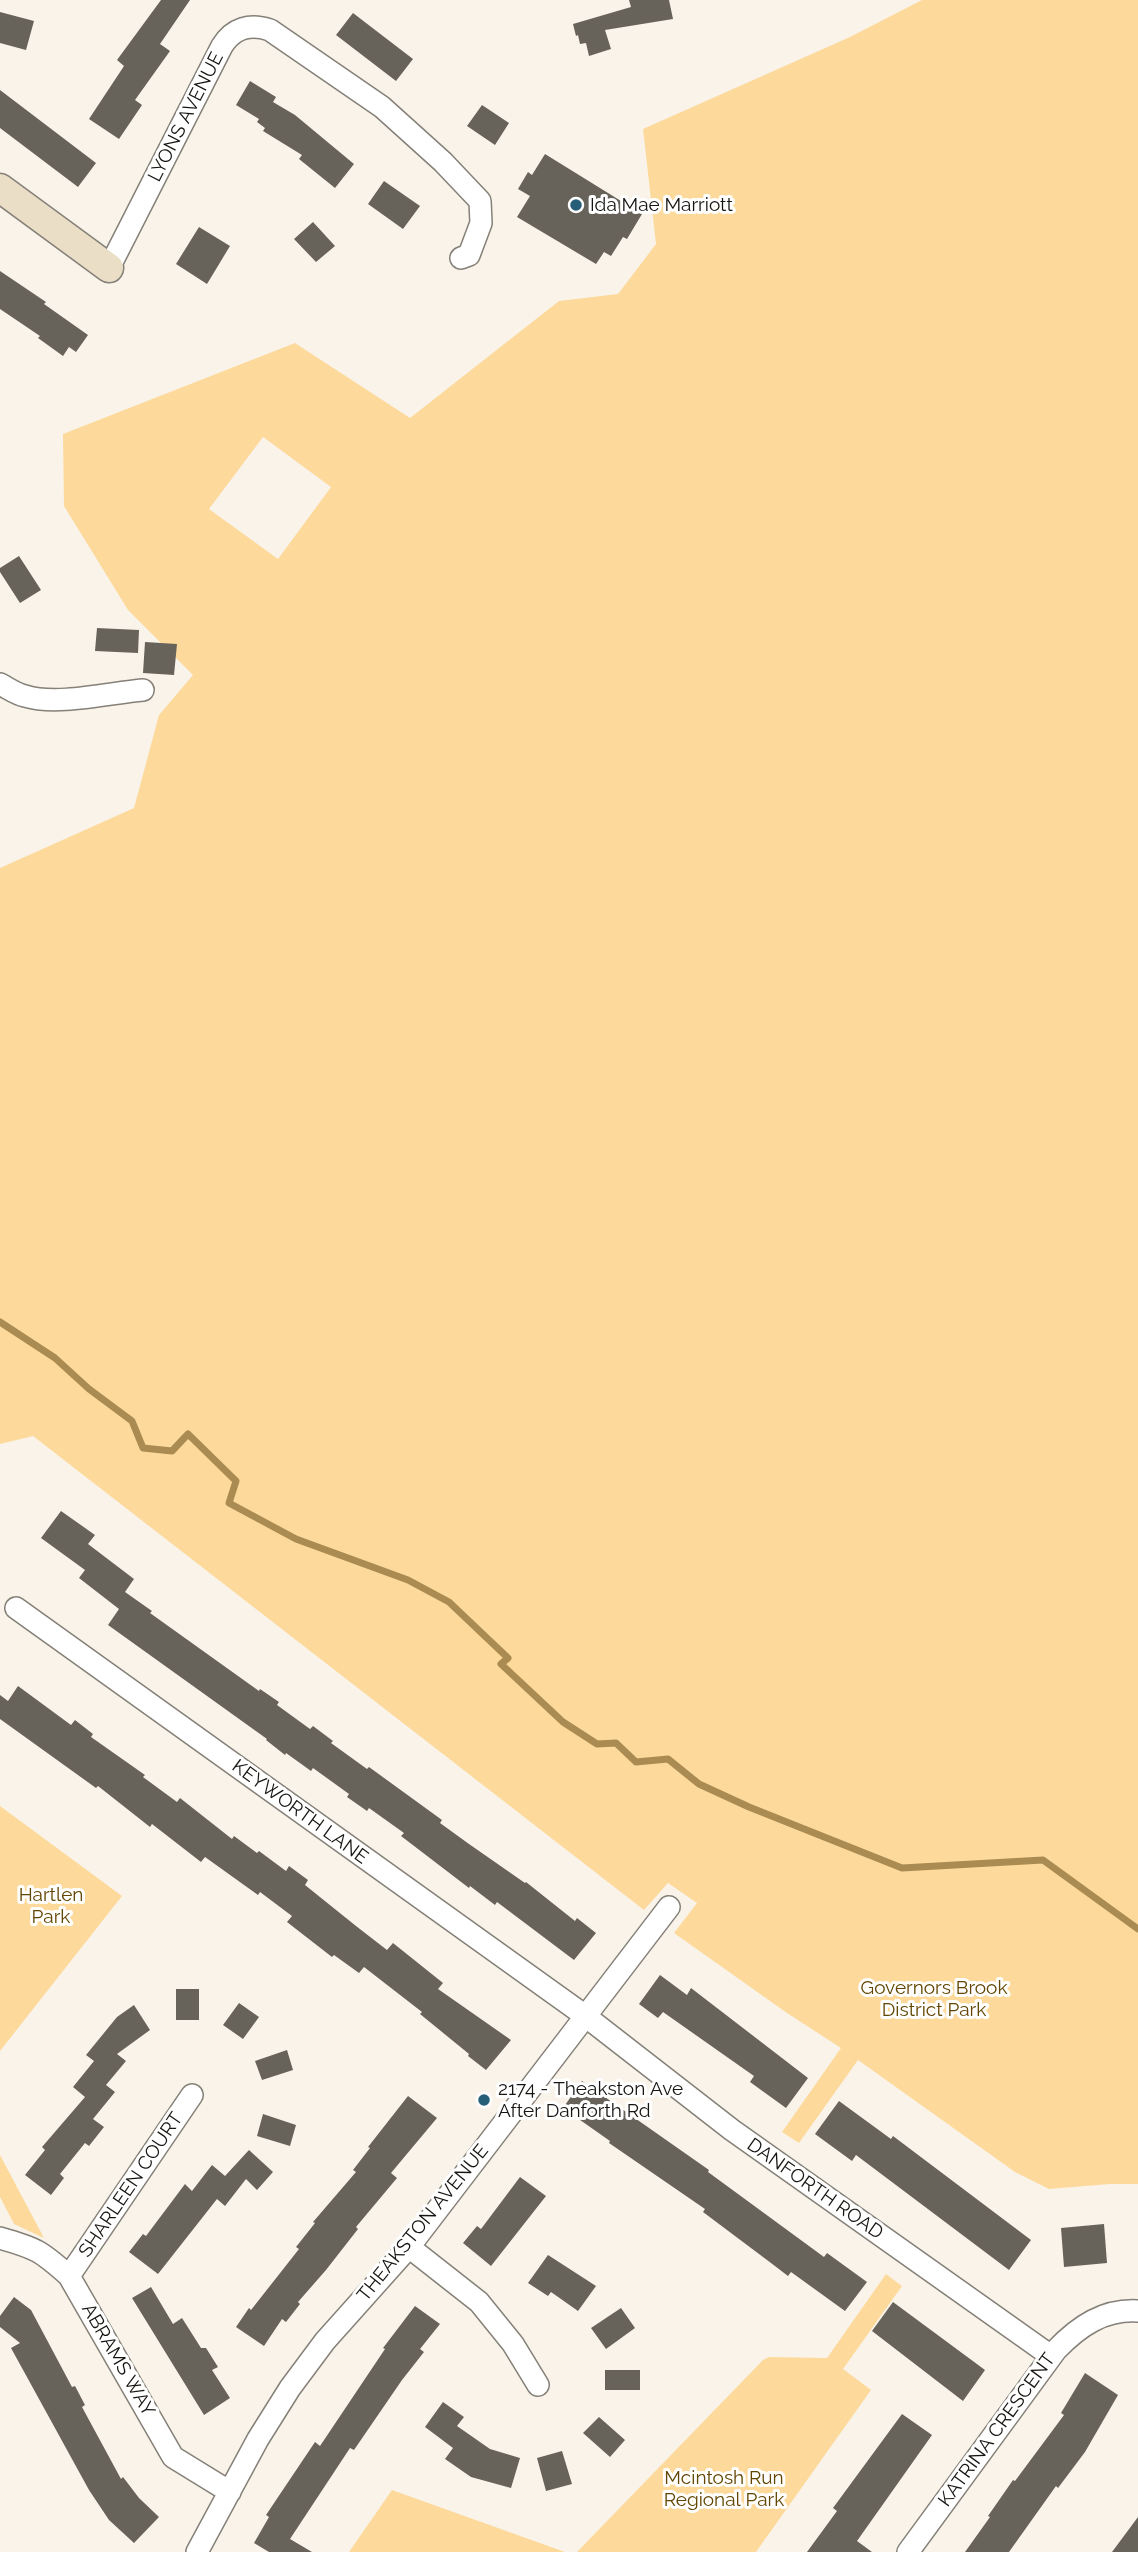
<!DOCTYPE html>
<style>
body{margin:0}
canvas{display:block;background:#f9f3ea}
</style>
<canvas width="1138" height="2552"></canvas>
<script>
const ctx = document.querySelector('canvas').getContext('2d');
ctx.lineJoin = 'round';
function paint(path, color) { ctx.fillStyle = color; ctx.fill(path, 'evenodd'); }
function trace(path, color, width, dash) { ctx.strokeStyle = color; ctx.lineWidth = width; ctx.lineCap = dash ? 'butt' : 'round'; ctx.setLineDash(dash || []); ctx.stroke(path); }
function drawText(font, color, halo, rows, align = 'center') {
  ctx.font = font + ' Raleway,sans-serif'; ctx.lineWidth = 6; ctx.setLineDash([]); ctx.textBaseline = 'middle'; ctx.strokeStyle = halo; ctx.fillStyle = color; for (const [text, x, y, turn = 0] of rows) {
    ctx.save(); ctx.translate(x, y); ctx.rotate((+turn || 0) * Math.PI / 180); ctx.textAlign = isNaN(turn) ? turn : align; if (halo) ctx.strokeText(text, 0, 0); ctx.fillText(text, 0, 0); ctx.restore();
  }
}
const green = new Path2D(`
 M922,0H1138V2184H1110L1049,2189L1015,2172L858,2060L799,2143L782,2132L841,2048L787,2013L674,1933L697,1903L668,1883L644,1910L33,1436L0,1444V868L134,808L159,715L193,675L128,610L64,506L63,434L295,343L410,418L559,301L618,294L656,244L643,129L850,37ZM263,437L331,487L278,559L209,509Z
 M0,1806L122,1896L0,2051Z
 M0,2155L44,2238L14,2224L0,2197Z
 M886,2274L902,2286L843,2369L871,2390L756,2552H577L763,2360L769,2357L827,2358Z
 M392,2490L565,2552H349Z`);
const stream = new Path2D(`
 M0,1322L55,1358L89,1389L132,1421L143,1448L172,1451L188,1434L236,1481L229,1503L296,1539L408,1580L449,1602L508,1658L501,1664L563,1722L597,1744L616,1743L636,1762L668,1759L699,1784L749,1807L902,1868L1043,1860L1138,1929`);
const building = new Path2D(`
 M161,0H190L160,44L170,51L135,100L142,105L119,139L89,119L124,66L117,60Z
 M629,0H669L673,19L605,30L611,49L589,56L586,43L580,44L578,35L576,36L573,24L631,7Z
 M0,12L34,21L26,50L0,43Z
 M353,13L413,59L396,81L336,35Z
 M250,81L276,97L273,102L295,115L354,164L335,188L299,159L302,155L263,131L265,128L257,122L259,119L236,105Z
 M0,90L96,163L78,187L0,128Z
 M482,105L509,123L495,145L467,126Z
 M545,154L642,214L627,239L623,237L611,256L604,252L596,264L517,217L530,196L518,189L528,172L532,175Z
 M384,181L420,206L403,229L368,204Z
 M313,222L335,246L316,262L294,239Z
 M199,227L230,246L207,284L176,264Z
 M0,271L46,302L44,304L88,335L76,352L69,347L63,356L38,338L40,336L0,309Z
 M19,556L41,590L20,603L0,572V568Z
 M97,628L139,630L138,653L95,651Z
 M145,642L177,644L174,675L143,673Z
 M61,1511L95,1535L88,1544L134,1579L125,1592L152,1611L150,1613L259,1691L260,1689L279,1702L277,1705L310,1729L313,1726L333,1741L331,1743L367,1769L369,1767L442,1820L440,1823L469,1844L525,1883L526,1882L575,1921L577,1918L596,1933L574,1960L497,1902L495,1905L470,1886L469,1888L401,1836L404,1833L369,1808L367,1811L347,1797L349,1794L313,1768L311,1771L286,1753L285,1755L266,1740L267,1739L108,1625L119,1609L79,1578L85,1570L41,1538Z
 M18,1686L71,1725L75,1720L93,1734L91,1737L145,1775L143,1777L177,1802L180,1798L232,1839L234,1836L257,1853L259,1851L286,1871L289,1866L308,1880L305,1885L356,1926L387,1950L393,1943L443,1983L438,1989L511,2040L486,2070L468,2056L469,2054L420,2014L422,2012L364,1967L359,1973L334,1955L332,1957L287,1922L292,1916L260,1892L258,1895L205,1857L201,1862L152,1824L150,1827L98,1786L96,1788L0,1719V1695L8,1701Z
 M660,1975L687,1995L691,1988L808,2078L786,2108L750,2082L754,2076L717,2050L663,2012L658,2018L639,2004Z
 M176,1989H199V2020H176Z
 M239,2003L259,2017L243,2039L223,2025Z
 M134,2005L150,2030L117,2054L126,2061L106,2085L115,2092L93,2119L104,2127L89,2146L85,2143L60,2174L64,2178L51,2195L25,2175L45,2150L42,2147L85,2097L73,2087L94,2061L86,2055L117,2017Z
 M287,2050L293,2070L262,2080L255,2061Z
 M582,2081L709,2170L708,2172L824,2257L827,2253L867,2282L845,2311L791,2272L788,2276L771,2263L703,2212L705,2209L609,2143L610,2141L563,2108Z
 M408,2096L437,2118L391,2173L397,2178L356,2227L358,2229L326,2270L298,2302L300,2304L286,2322L282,2319L264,2346L236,2327L249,2308L251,2310L299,2249L296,2247L315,2223L313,2222L356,2172L353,2170L370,2148L368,2147Z
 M839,2101L891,2139L893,2136L1031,2240L1009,2270L856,2155L852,2161L815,2134Z
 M263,2114L296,2125L290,2146L257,2136Z
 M249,2150L273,2172L257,2190L246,2179L225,2206L217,2199L158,2274L129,2252L143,2234L146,2236L185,2184L192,2191L212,2165L225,2176Z
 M520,2177L546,2196L491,2266L463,2243L477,2226L481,2229Z
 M1104,2224L1107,2263L1064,2267L1061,2228Z
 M548,2255L596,2286L578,2311L551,2292L548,2296L528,2283Z
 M151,2287L173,2324L182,2318L201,2348H206L218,2367L212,2370L230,2398L204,2415L132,2298Z
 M14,2297L31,2310L72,2387L75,2386L85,2405L82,2407L121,2479L123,2477L139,2498L159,2517L134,2543L109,2520L89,2490L11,2348L20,2343L0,2327V2316Z
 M893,2302L985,2370L963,2401L872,2331Z
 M415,2306L440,2324L420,2349L424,2352L402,2380L354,2450L350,2448L290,2539L312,2552H269L254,2543L269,2517L266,2515L315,2442L320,2446L385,2349L383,2348Z
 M621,2308L635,2328L606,2349L591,2328Z
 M605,2370H640V2390H605Z
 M1085,2373L1118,2395L1085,2452L1058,2488L1056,2486L1009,2552H965L990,2517L988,2516L1013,2480L1015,2481L1064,2415L1061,2413Z
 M443,2402L464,2417L457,2426L490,2449L520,2458L511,2488L471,2477L445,2459L453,2448L425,2427Z
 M902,2414L932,2435L857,2541L872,2552H807L837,2511L833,2508Z
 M599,2417L625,2440L610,2457L583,2433Z
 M562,2451L572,2484L546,2491L537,2458Z
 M1138,2517V2552H1112Z`);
const street = new Path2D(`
 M109,268L222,46C233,28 250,23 270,30L382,107L443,162L480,201L481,223L469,255L461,258
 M0,684C8,688 16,694 25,696C57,706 109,693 143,690
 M16,1608L584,2015L732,2130L1051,2356
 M0,2238C36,2248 41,2251 69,2276L173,2457L230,2492
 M409,2247L479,2302L513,2344L538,2385
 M69,2276L192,2095
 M197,2552L258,2439L290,2388L325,2341L409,2247L669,1907
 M908,2552L1056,2350C1079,2326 1104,2309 1138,2311`);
const secondary = new Path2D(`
 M0,188L109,268`);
const markers = [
 [576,205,7,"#265e78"],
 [484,2100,7,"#265e78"]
];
const streetNames = [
 ["LYONS AVENUE",186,117,-63],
 ["KEYWORTH LANE",300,1812,36],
 ["SHARLEEN COURT",131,2185,-56],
 ["DANFORTH ROAD",815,2189,35],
 ["THEAKSTON AVENUE",423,2223,-51],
 ["ABRAMS WAY",118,2360,60],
 ["KATRINA CRESCENT",997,2430,-54]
];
const poiNames = [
 ["Ida Mae Marriott",590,205],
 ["2174 - Theakston Ave",498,2089],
 ["After Danforth Rd",498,2111]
];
const parkNames = [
 ["Hartlen",51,1895],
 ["Park",51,1917],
 ["Governors Brook",934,1988],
 ["District Park",934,2010],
 ["Mcintosh Run",724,2478],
 ["Regional Park",724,2500]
];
paint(green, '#fdda9c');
trace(stream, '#aa8b52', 7);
paint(building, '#67635b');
trace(street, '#858078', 24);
trace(secondary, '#858078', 31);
trace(street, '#fff', 21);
trace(secondary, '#eadec7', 28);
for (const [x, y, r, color] of markers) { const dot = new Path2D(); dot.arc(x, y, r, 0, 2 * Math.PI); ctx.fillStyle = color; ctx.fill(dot); trace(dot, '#fff', 2.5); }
drawText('19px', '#171512', '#fff', streetNames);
drawText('19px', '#171512', '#fff', poiNames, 'left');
drawText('19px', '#624602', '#fff', parkNames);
</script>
